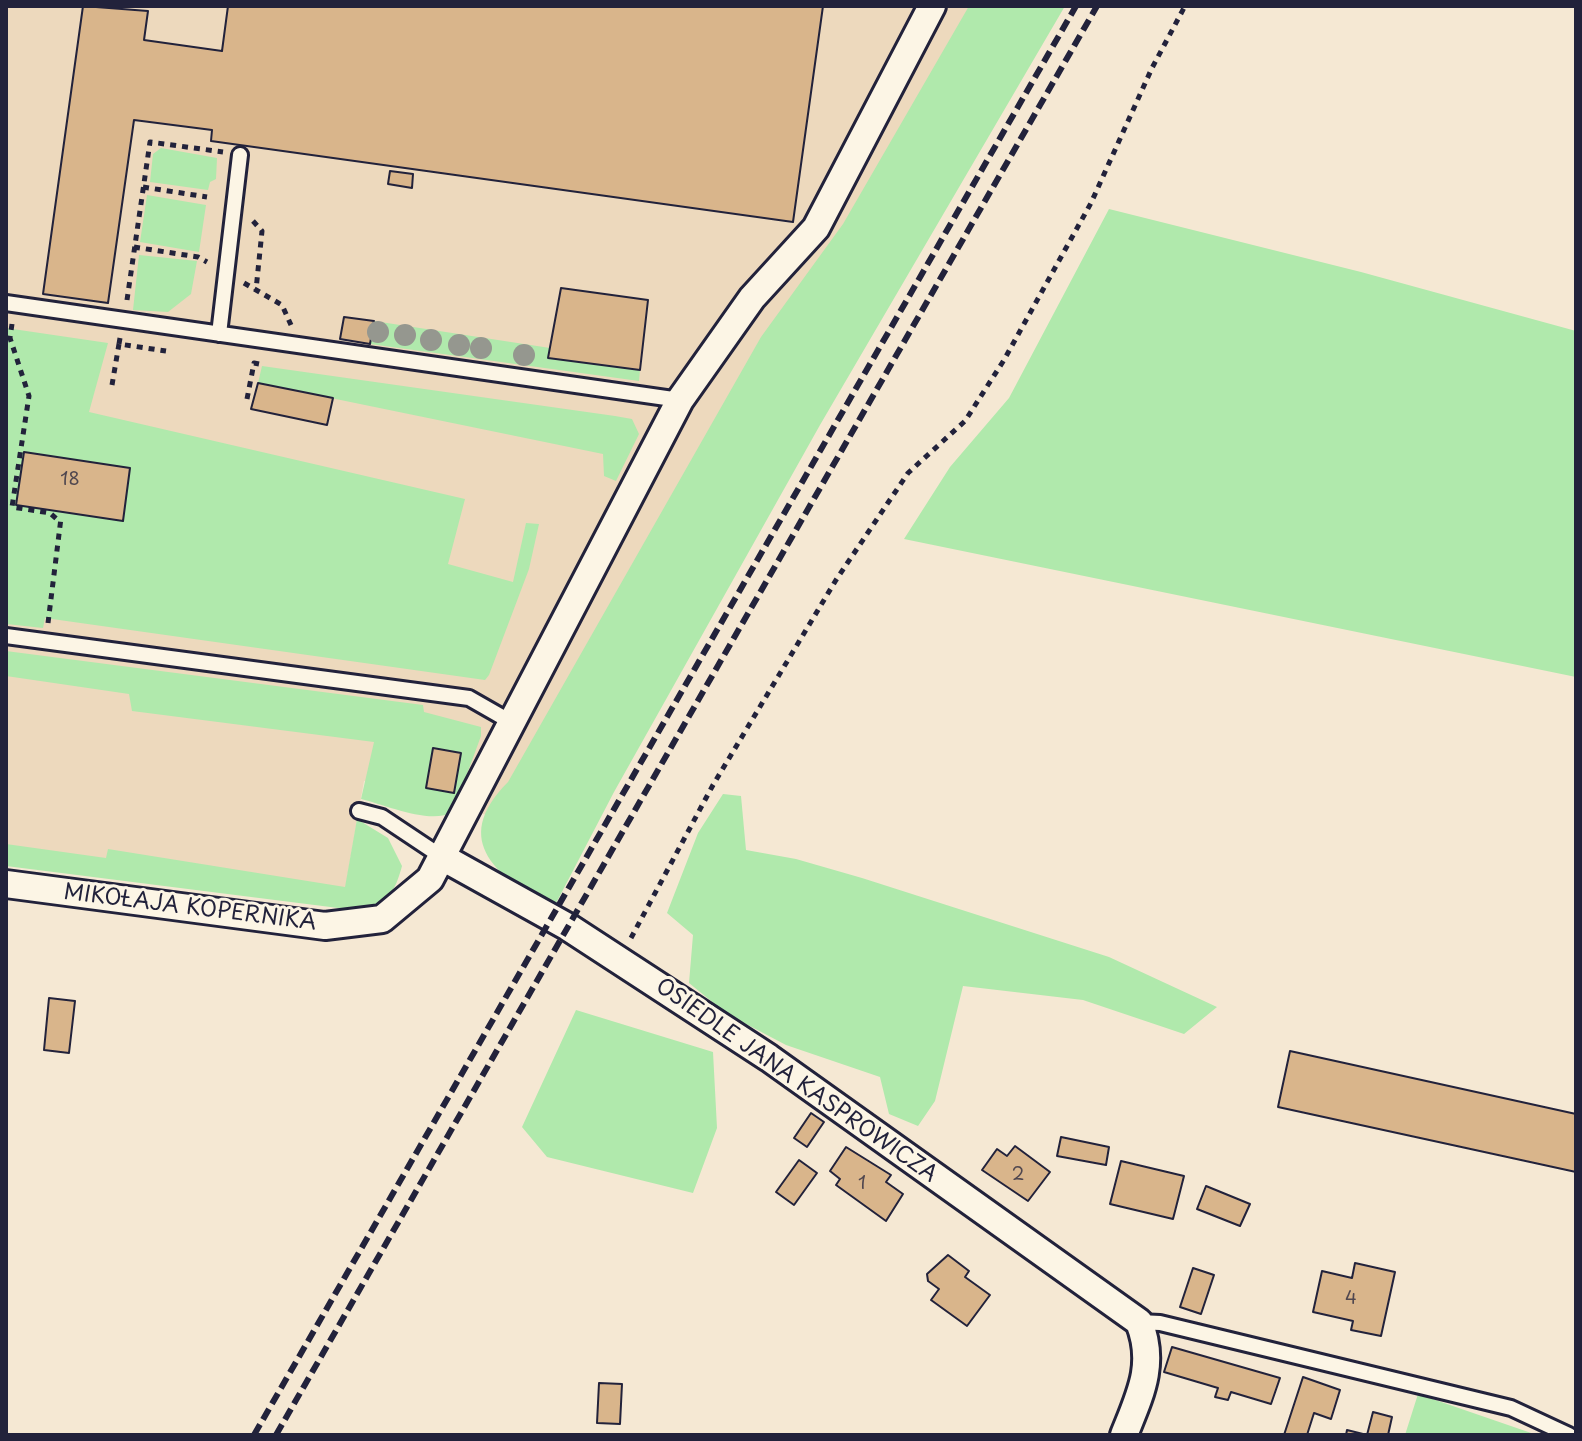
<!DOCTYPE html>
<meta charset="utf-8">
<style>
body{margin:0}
#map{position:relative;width:1582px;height:1441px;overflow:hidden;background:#f5e8d3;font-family:"Playpen Sans",sans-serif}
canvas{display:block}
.frame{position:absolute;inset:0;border:8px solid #22223b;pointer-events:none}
</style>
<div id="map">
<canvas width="1582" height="1441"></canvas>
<div class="frame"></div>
</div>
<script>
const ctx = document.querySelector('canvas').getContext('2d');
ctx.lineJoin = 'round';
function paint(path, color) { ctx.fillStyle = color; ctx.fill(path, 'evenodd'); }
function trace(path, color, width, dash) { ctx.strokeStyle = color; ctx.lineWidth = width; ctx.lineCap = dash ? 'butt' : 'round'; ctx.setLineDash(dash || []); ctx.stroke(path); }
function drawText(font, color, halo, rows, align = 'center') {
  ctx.font = font + ' "Playpen Sans",sans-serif'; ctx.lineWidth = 6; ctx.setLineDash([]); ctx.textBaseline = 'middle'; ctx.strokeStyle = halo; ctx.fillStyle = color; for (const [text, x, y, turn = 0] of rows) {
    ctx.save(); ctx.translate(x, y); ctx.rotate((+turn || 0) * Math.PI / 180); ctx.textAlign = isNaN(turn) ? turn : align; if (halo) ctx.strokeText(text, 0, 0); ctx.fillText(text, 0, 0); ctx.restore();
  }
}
const built = new Path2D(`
 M6,6H993L508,821L364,781L343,901L6,857Z`);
const green = new Path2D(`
 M969,6H1065L820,425L614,792L553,909C500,878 448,842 508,782L761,337L843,224Z
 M161,148L217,158L216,179L210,182L208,190L150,182L153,154Z
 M147,195L206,205L199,252L140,242Z
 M1109,209L1361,272L1576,331V677L904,539L950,467L1009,398Z
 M139,255L197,261L191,294L168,312L133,310Z
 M374,321L550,348L549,358L640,370L639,381L370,344Z
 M6,328L108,343L89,412L465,499L448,564L513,582L526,523L539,524L529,569L489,675L485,680L45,618L43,628L6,624Z
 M262,366L615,416L632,419L639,434L616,481L604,476L603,454L258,383Z
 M6,651L423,705L424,712L481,727V736L453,812C430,825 386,805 361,799L374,742L132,711L129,694L6,676Z
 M723,794L741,796L746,850L796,859L862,878L1109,957L1217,1007L1184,1034L1083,1000L963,986L935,1101L918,1126L889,1114L880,1077L786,1045L727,1014L689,983L693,935L667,913L698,833Z
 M357,819L388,838L402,866C395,892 388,903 362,911L6,866V844L106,858L108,849L345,887Z
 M576,1010L713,1052L717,1128L693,1193L547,1157L522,1127Z
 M1418,1394L1537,1435H1405Z`);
const building = new Path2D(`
 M83,6L148,11L144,40L222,51L228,6H823L793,222L211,141L212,130L134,120L108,303L43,294Z
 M390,171L413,174L412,188L388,184Z
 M561,288L648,300L640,370L548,358Z
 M344,317L374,321L370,344L340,339Z
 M258,383L333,398L327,425L251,409Z
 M24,452L130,468L123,521L16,505Z
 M433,748L461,753L454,793L426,788Z
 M49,998L75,1001L69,1053L44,1050Z
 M1290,1051L1576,1114V1172L1278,1107Z
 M811,1113L824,1122L807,1147L794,1138Z
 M1061,1137L1109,1147L1106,1165L1057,1156Z
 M1015,1146L1050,1172L1028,1201L982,1170L997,1149L1007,1156Z
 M846,1147L891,1175L886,1182L903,1194L886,1221L836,1185L840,1179L830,1171Z
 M799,1160L817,1173L794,1205L776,1192Z
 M1121,1161L1184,1176L1173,1219L1110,1204Z
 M1206,1186L1250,1204L1240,1226L1197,1209Z
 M948,1255L969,1271L965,1277L990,1295L967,1326L931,1300L939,1289L928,1281L927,1274Z
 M1355,1263L1395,1272L1381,1336L1351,1330L1353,1321L1313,1312L1322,1271L1352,1278Z
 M1193,1268L1214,1275L1201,1314L1180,1307Z
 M1172,1347L1280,1378L1271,1404L1231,1392L1228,1400L1215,1397L1218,1388L1164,1372Z
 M1303,1377L1340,1390L1331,1419L1314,1413L1307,1435H1284Z
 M599,1383L622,1384L620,1424L597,1423Z
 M1373,1412L1392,1417L1388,1435H1346L1347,1430L1367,1435Z`);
const path = new Path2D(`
 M143,187L207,197
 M253,221L262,231L256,290
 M134,247L198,257L207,262
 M244,283L282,305L291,325
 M127,300L150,142L223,152
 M12,324L10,338L29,396L12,507L50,513L60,522
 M120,338L119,344L166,351
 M112,385L119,344
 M247,399L254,363L259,364
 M48,623L61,518
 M631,938L713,785L836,580L908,473L965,421L1004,360L1091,203L1152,68L1185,6`);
const service = new Path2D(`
 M6,303L680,400
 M219,334L240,155
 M6,636L469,698L511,722
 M359,811L382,817L442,857
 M1139,1322L1160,1323L1511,1408L1569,1435`);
const minor = new Path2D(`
 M442,857L568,927L769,1058L1139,1322C1156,1364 1140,1395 1124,1435
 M6,884L325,926L382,919L430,879L680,400L752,298L816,228L932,6`);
const rail = new Path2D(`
 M254,1435L1076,6
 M276,1435L1097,6`);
const trees = [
 [378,332],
 [405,335],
 [431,340],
 [459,345],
 [481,348],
 [524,355]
];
const numberNames = [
 ["18",70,480],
 ["2",1018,1175],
 ["1",862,1184],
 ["4",1351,1299]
];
const streetNames = [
 ["MIKOŁAJA KOPERNIKA",190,908,7],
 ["OSIEDLE JANA KASPROWICZA",796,1081,35]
];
paint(built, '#edd9bd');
paint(green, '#b0e9ac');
paint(building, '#d9b58b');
trace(building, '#22223b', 2);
trace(service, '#22223b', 20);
trace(minor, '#22223b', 32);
trace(path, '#22223b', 5, [6, 6]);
trace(service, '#fcf5e5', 14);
trace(minor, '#fcf5e5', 26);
trace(rail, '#22223b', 6, [12, 6]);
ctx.fillStyle = '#95978f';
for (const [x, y] of trees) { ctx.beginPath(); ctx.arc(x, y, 11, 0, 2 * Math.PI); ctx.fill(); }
drawText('18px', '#50474f', null, numberNames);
drawText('22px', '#22223b', '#fcf5e5', streetNames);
</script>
